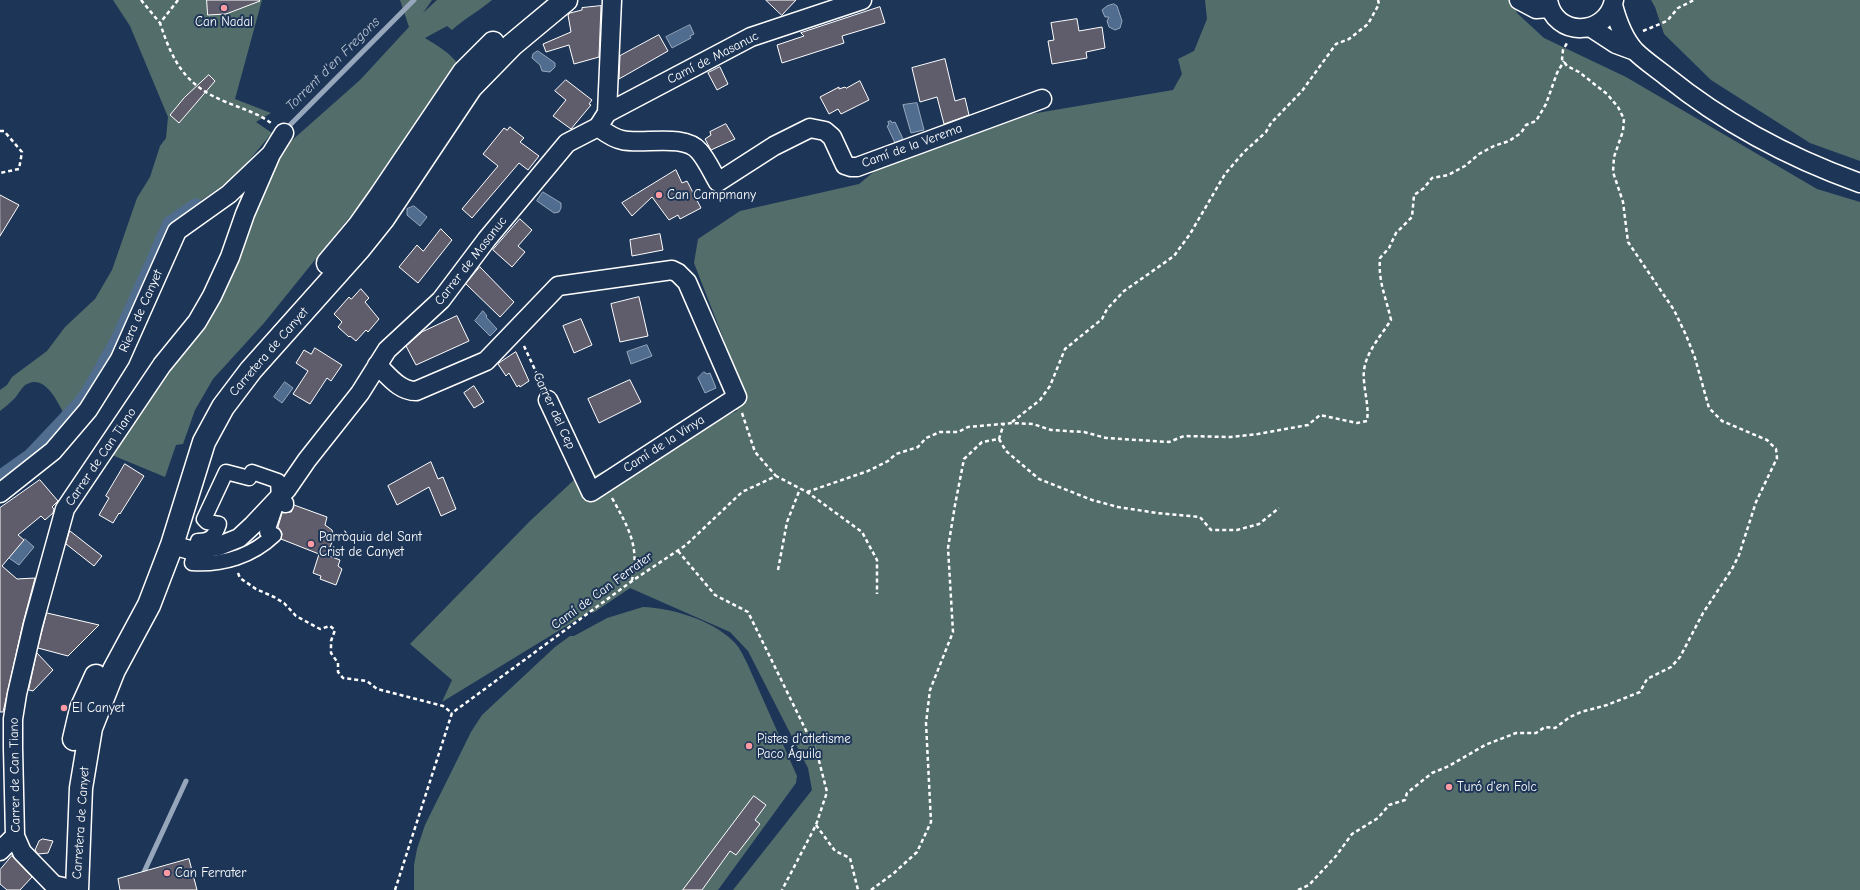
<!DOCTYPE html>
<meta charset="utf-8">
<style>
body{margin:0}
canvas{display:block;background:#1d3557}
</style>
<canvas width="1860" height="890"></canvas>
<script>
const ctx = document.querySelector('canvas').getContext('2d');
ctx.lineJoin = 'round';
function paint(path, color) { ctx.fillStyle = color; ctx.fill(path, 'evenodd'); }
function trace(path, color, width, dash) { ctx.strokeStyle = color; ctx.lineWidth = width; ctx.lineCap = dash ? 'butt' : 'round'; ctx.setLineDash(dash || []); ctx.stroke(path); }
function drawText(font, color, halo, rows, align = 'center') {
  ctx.font = font + ' "Comic Neue",sans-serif'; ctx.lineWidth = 4; ctx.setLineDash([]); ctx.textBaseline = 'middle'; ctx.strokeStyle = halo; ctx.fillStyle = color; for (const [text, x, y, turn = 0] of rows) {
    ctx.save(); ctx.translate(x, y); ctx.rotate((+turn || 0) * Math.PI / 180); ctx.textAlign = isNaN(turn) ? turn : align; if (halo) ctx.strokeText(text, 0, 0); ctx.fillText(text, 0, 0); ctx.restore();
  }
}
const green = new Path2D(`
 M113,0H262L235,99L271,113L256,122L272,133L236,176L169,223L136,292L91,379L78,400L64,414C58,402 45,374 27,384C21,387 19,394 15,398C10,403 5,407 0,411V390L7,385L12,377L47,351L65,327L95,299L112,270L137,198L150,177L160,146L166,138L168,117L130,26Z
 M400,0H432L423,13L437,0H492C479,11 464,19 452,30L447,26L425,38C438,46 449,52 459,65L373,188L264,323L213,379L195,410L183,444L176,445L165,477L112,455L169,365L281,150L360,80L409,27Z
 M1205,0H1509L1518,14L1544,38L1626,77L1817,189L1860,202V890H733L812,790L808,768L748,651L730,632L630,588L593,613L591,611L442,702L452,680L410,644L530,521L590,465L595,475L737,411L721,379L736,371L694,263L698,239L740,211L859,184L876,170L1031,114L1173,90L1182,74L1178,59L1194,51L1207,19Z
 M1651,0H1860V161L1810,143L1711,80L1664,34L1655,7Z
 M643,607C672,608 711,620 732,640C739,646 743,655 747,663L797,776L796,783L718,890H414V865L417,849L425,825L471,732L482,715L555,647L570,636H574L607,618Z`);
const water = new Path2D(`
 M1114,4L1117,6L1122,21L1120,28L1115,30L1109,27L1107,21L1109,17H1105L1102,10L1107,6Z
 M690,25L694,34L690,36L691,38L672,48L666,37Z
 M538,51L555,63V67L550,72L542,71L540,65L532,58L533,54Z
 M917,103L924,130L911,133L903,105Z
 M891,121L892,123L895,122L903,139L895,143L887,126L889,125L888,122Z
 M543,192L561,203V208L559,212L554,213L537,201Z
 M414,206L427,217L420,226L407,215V209Z
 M483,311L487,316L486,317L497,329L490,336L475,321Z
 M647,345L652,356L631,364L627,352Z
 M704,372L707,374L710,373L716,388L705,393L698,378Z
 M285,382L293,388L282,403L274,397Z
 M25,539L34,547L19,565L9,558Z`);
const stream = new Path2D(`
 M287,128L414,0
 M144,872L186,781`);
const canal = new Path2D(`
 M0,479L31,457L82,403L91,390L119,340L171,224L196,207`);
const building = new Path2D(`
 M207,0H259L260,1L226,14L208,15Z
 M766,0H796L782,15Z
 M601,6L599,57L574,64L569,45L546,52L543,44L571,32L568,15L570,13L582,10V8Z
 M880,7L885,23L842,36L844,43L782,63L777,45L804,36L801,33Z
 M1077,19L1079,31L1102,27L1105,48L1086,52L1087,58L1052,64L1048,41L1054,40L1051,23Z
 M659,35L668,51L619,79L620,56Z
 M945,59L955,101L965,98L969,115L944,124L937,97L920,102L912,68Z
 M720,67L728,84L717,90L708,73Z
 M209,75L215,81L179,123L170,115L184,98Z
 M566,80L592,100L589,104L591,105L571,129L553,116L566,100L555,91Z
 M860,81L869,100L841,114L838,109L829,114L820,97L839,87V89L845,87L846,88Z
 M726,124L735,139L711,150L705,139L711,135L710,132Z
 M510,127L524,138L520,142L539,156L528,170L519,163L472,218L462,209L498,166L483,154L504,128L507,130Z
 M676,170L682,183L687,181L701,208L680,219L678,215L669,220L652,197L632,216L622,203Z
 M0,195L19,205L0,236Z
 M520,219L532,230L518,246L525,252L512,267L493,250Z
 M441,229L452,240L418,283L399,267L417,245L423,251Z
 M660,234L663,250L632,256L630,240Z
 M480,267L514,302L500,317L466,284Z
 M361,289L369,298L365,302L379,319L368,332L366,330L356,341L350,336L349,337L338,327L342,322L334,314L349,297L351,299Z
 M639,297L648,336L620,342L611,304Z
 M457,316L469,341L416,365L406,346L422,332Z
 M581,319L592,345L574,353L563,326Z
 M315,348L342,365L331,381L327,378L310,404L293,394L308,371L296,363L304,350L311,354Z
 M516,352L529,381L520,387L519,385L517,387L509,373L506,376L498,364Z
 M630,380L641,402L599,423L588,399Z
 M474,386L484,402L474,408L464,393Z
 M431,462L438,479L443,477L456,509L441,516L429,487L397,505L388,486Z
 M125,464L144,476L120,514L119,513L113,523L99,515L109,498L106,496Z
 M40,480L58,501L52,507L54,509L53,513L45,520L41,516L18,535L24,540L2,566L17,579L35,578L23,623L3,712H0V508Z
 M294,505L327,517L325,525L332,530L334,537L327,555L340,560L338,566L342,569L336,585L320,579L321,576L313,573L319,554L281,539L282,533L278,527L282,513L291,512Z
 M70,531L102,556L94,566L66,544Z
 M47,613L99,625L68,656L38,648Z
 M37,653L53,670L33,691L29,690Z
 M754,796L766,805L755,820L760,824L736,855L730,851L702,890H683Z
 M43,839L53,841L48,853L38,854L35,850L39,841Z
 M12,856L32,877L20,890H7L0,884V870Z
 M189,859L197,890H120L118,879Z`);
const path = new Path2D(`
 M141,0L160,23
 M178,0L160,23C173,63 186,86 226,102C242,109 258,113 271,123
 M1643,31L1667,21L1678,8L1694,0
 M0,131H4L22,152L19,169L0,173
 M524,346L542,385
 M742,413L755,452L776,476
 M1012,422L1040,400L1050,386L1065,349L1102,319L1107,309L1124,291L1174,256L1190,234L1225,174L1244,152L1266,132L1271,123L1302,91L1336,44L1349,39L1368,24L1379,4L1378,0
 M999,439L1006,451L1039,479L1092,500L1118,507L1157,513L1200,517L1211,530H1237L1259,524L1279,508
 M807,492L868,471L888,461L896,454L918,447L926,438L940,432H958L968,427L1012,423L1033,424L1051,430L1084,432L1106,438L1169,442L1184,436L1231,437L1258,434L1308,425L1320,415L1357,423L1367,421C1369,407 1365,395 1364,381C1361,357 1379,339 1391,320C1386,297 1378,282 1380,258L1389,248L1396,233L1412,217L1414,195L1424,188L1432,178L1448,175L1465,166L1479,154L1494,146L1509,141L1521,133L1526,125L1536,121L1546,104L1557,73L1564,61
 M612,498C628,527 640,546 632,580
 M678,551L715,595L748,612L817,753L827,792L816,825L782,890
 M778,570L787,522L800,489
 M238,573L240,578L256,589L274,597L284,603L296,616L320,629L330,626L335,630L331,641V653L338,663V672L343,678L367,681L377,689L443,706L452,713
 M816,825L835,851L850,858L858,890
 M395,890L452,713L632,581L686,545L742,492L776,476L807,492L862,532L877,560V594
 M871,890L894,873L917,852L931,822L926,723L930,690L953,632L948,548L955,505L964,459L982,442L999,439L1004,423
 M1298,890L1309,885L1336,856L1352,834L1378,818L1389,805L1405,800L1407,793L1432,773L1449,766L1485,745L1516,733H1536L1545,727L1555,728L1570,717L1581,712L1607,705L1640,692L1647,679L1671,667L1680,657L1703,613L1732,569L1739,555L1756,502L1777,458L1776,449L1767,440L1722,421L1709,408L1695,358L1686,335L1674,310L1628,242L1623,202L1613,172L1614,157L1623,131L1624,119L1618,107L1607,94L1579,72L1567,66L1562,59L1563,50L1567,43`);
const pedestrian = new Path2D(`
 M226,472L249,478L252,472L278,481L279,498L286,503V505L277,502L267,532L274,535C252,556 223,565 192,563L198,541C211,541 215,536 219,524L207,522L204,519Z`);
const minor = new Path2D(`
 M1519,0L1536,9L1550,8
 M1548,0C1554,38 1607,37 1614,0
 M1613,5C1617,20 1624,39 1635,51C1644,60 1656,68 1666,76C1724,123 1790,158 1860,183
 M1590,27L1616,44L1635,51
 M607,113L612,0
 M598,127C605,132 612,138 622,140C642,145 684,133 699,151C707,160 712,172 718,182L774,146L810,128L825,131L832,137L845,165L851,167H857L1042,99
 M377,365C389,376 399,391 416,391L486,361L558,286L672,270L678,273L687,282L737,397L591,492L548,400
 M0,493L53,451L88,410L120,359L177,231L229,194L271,154L284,133
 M172,545L190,550L219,546L239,538L253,525L287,489L307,460L360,393L387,350L441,300L487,239L567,143L598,127L607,113L751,37L862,0
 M0,851L15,836
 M63,887L54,885L22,852L15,836L13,748V719L17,694L33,625L65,509L162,365L197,322L212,296L230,257L245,214L271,154`);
const tertiary = new Path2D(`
 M328,263L359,226L381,195L464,72L493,43
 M74,739L81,709L96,676
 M77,890L81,788L91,728L114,670L149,605L172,545L204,442L223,407L251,370L359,249L383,219L471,87L512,45L566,0`);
const markers = [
 [224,8,4,"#ff9aa2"],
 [659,195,4,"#ff9aa2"],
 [311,544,4,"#ff9aa2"],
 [64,708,4,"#ff9aa2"],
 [749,746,4,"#ff9aa2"],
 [1449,787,4,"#ff9aa2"],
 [167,873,4,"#ff9aa2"]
];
const poiNames = [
 ["Can Nadal",224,22,"center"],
 ["Can Campmany",667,195],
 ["Parròquia del Sant",319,537],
 ["Crist de Canyet",319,552],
 ["El Canyet",72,708],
 ["Pistes d'atletisme",757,739],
 ["Paco Águila",757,754],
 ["Turó d'en Folc",1457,787],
 ["Can Ferrater",175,873]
];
const streetNames = [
 ["Camí de Masanuc",713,58,-27],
 ["Camí de la Verema",912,146,-20],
 ["Carrer de Masanuc",471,261,-52],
 ["Riera de Canyet",141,311,-66],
 ["Carretera de Canyet",269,352,-49],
 ["Carrer del Cep",554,411,65],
 ["Camí de la Vinya",664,444,-33],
 ["Carrer de Can Tiano",101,457,-56],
 ["Camí de Can Ferrater",602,591,-36],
 ["Carrer de Can Tiano",15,775,-91],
 ["Carretera de Canyet",81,823,-86]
];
const waterNames = [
 ["Torrent d'en Fregons",333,64,-45]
];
paint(green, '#536d6b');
paint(water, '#506d90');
trace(water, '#96a7bc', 1);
trace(stream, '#96a7bc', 5);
trace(canal, '#506d90', 17);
paint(building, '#5f5c6b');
trace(building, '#fff', 1);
trace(pedestrian, '#fff', 17);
trace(minor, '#fff', 21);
trace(tertiary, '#fff', 25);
trace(path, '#fff', 2.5, [4, 3]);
trace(pedestrian, '#1d3557', 14);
trace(minor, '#1d3557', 18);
trace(tertiary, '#1d3557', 22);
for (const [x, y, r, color] of markers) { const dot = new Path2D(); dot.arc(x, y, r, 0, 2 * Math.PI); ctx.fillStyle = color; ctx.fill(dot); trace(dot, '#1d3557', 1.5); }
drawText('13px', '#fff', '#1d3557', poiNames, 'left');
drawText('13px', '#fff', '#1d3557', streetNames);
drawText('italic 14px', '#b9c5d3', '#1d3557', waterNames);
</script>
